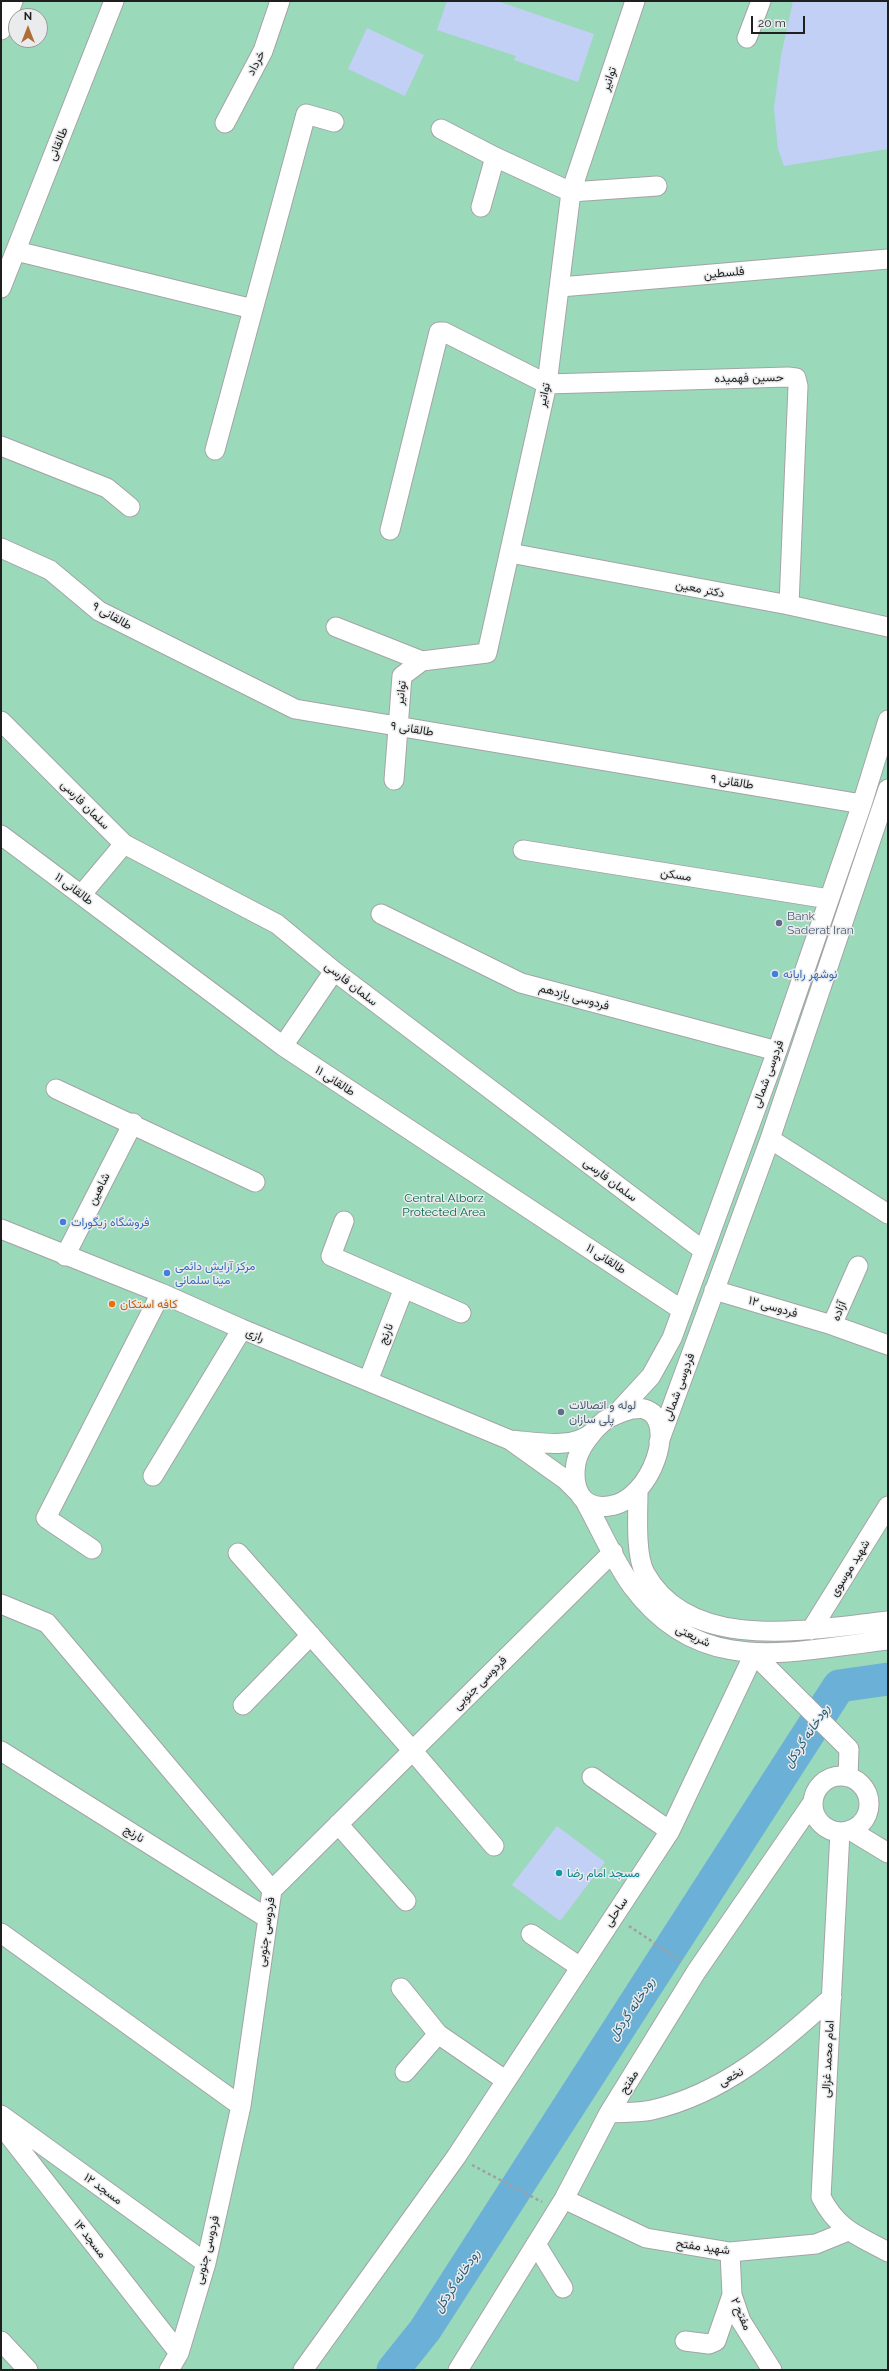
<!DOCTYPE html>
<meta charset="utf-8">
<style>
body{margin:0}
#map{position:relative;width:889px;height:2371px;overflow:hidden;background:#eaebec;font-family:Raleway,sans-serif}
canvas{display:block}
.frame{position:absolute;inset:0;border:2px solid #1f1f1f;pointer-events:none}
.north{position:absolute;left:8px;top:8px;width:40px;height:40px;box-sizing:border-box;background:#eaebec;border:1px solid #99999a;border-radius:50%;rotate:0deg;font-size:11px;font-weight:700;line-height:16px;text-align:center;color:#1f1f1f}
.north::after{content:'';display:block;margin:auto;width:14px;height:18px;background:#ae6e36;clip-path:polygon(50% 0,100% 100%,50% 72%,0 100%)}
.scale{position:absolute;left:751px;top:16px;width:54px;height:18px;box-sizing:border-box;border:2px solid #1f1f1f;border-top:0;padding-left:5px;font-size:12px;line-height:14px;white-space:nowrap;color:#1f1f1f;-webkit-text-stroke:3px #eaebec;paint-order:stroke}
</style>
<div id="map">
<canvas width="889" height="2371"></canvas>
<div class="frame"></div>
<div class="north">N</div>
<div class="scale">20 m</div>
</div>
<script>
const ctx = document.querySelector('canvas').getContext('2d');
ctx.lineJoin = 'round';
function paint(path, color) { ctx.fillStyle = color; ctx.fill(path, 'evenodd'); }
function trace(path, color, width, dash) { ctx.strokeStyle = color; ctx.lineWidth = width; ctx.lineCap = dash ? 'butt' : 'round'; ctx.setLineDash(dash || []); ctx.stroke(path); }
function drawText(font, color, halo, rows, align = 'center') {
  ctx.font = font + ' Raleway,Vazirmatn,sans-serif'; ctx.lineWidth = 3; ctx.setLineDash([]); ctx.textBaseline = 'middle'; ctx.strokeStyle = halo; ctx.fillStyle = color; for (const [text, x, y, turn = 0] of rows) {
    ctx.save(); ctx.translate(x, y); ctx.rotate((+turn || 0) * Math.PI / 180); ctx.textAlign = isNaN(turn) ? turn : align; if (halo) ctx.strokeText(text, 0, 0); ctx.fillText(text, 0, 0); ctx.restore();
  }
}
const green = new Path2D(`
 M1,1H888V2370H1ZM16,16H40V40H16Z`);
const river = new Path2D(`
 M393,2370L425,2330L839,1686L888,1679`);
const building = new Path2D(`
 M447,1H497L594,34L578,82L514,60L516,56L437,30Z
 M793,1H888V149L784,166L778,149L774,108L781,56Z
 M367,28L424,55L405,96L348,69Z
 M557,1826L605,1862L560,1921L512,1885Z`);
const path = new Path2D(`
 M629,1926L681,1961
 M472,2165L542,2202`);
const minor = new Path2D(`
 M1,30L13,1
 M747,38L761,1
 M225,123L263,51L280,1
 M441,129L495,157L571,192L657,186
 M481,207L495,157
 M16,251L253,309
 M560,287L888,259
 M1,288L114,1
 M1,446L107,488L130,507
 M215,450L306,114L334,122
 M390,530L439,332H444L547,384L788,377L796,378L798,386L789,605
 M1,548L50,570L99,611L295,709L862,804
 M510,553L789,605L888,627
 M336,627L422,661
 M1,721L124,844L277,924L334,971L704,1251
 M394,780L402,676L422,661L487,653L547,384L571,192L635,1
 M1,835L283,1046L682,1310
 M523,850L829,899
 M82,894L124,844
 M381,914L521,983L777,1051
 M283,1046L334,971
 M56,1089L255,1182
 M770,1139L888,1214
 M344,1221L331,1256L461,1313
 M1,1229L161,1293L242,1329L510,1440L566,1480L578,1492
 M65,1256L133,1123
 M858,1266L832,1325L888,1345
 M714,1290L832,1325
 M368,1381L404,1288
 M632,1409C636,1409 641,1408 644,1409C679,1418 652,1501 609,1506C581,1510 572,1488 576,1463C579,1448 592,1431 604,1421C613,1415 622,1412 632,1409Z
 M617,1413L651,1376L672,1338L777,1051L862,804L888,720
 M511,1440C536,1442 573,1450 593,1432
 M659,1442L770,1139L888,789
 M153,1476L242,1329
 M638,1492C638,1513 635,1555 645,1573C690,1655 812,1629 888,1621
 M586,1503C600,1528 615,1563 632,1586C701,1679 789,1651 888,1640
 M92,1549L46,1518L161,1293
 M238,1553L412,1750L494,1846
 M1,1604L47,1623L272,1890
 M811,1630L888,1506
 M243,1705L311,1635
 M1,1751L267,1918
 M813 1804a28 28 0 1 1 56 0a28 28 0 1 1-56 0Z
 M592,1777L670,1831
 M338,1824L406,1901
 M850,1830L888,1853
 M840,1832L821,2197C838,2230 857,2235 888,2252
 M1,1933L241,2106
 M531,1934L580,1967
 M401,1988L438,2034L505,2080
 M405,2072L438,2034
 M609,2113C623,2112 639,2113 652,2110C725,2093 778,2046 832,1997
 M1,2115L206,2263
 M1,2125L179,2353
 M564,2199L646,2238L730,2252L816,2244L848,2231
 M536,2244L563,2288
 M730,2252L732,2295L741,2321L772,2370
 M1,2341L28,2370
 M685,2341L709,2344L716,2341L732,2295
 M169,2370L179,2353L206,2263L241,2106L272,1890L613,1552
 M303,2370L456,2157L670,1831L754,1654L849,1749L848,1777
 M458,2370L564,2199L609,2113L696,1972L813,1802`);
const markers = [
 [779,923,4,"#5c6f8a"],
 [775,974,4,"#3f7fe0"],
 [63,1222,4,"#3f7fe0"],
 [167,1273,4,"#3f7fe0"],
 [112,1304,4,"#e8710a"],
 [561,1412,4,"#5c6f8a"],
 [559,1873,4,"#0f9aa8"]
];
const streetNames = [
 ["خرداد",256,63,-63],
 ["توانیر",609,79,-71],
 ["طالقانی",58,144,-68],
 ["فلسطین",724,273,-5],
 ["حسین فهمیده",749,378,-1],
 ["توانیر",544,395,-79],
 ["دکتر معین",700,589,11],
 ["طالقانی ۹",112,616,30],
 ["توانیر",401,693,-84],
 ["طالقانی ۹",412,729,9],
 ["طالقانی ۹",732,782,9],
 ["سلمان فارسی",85,805,45],
 ["مسکن",676,875,9],
 ["طالقانی ۱۱",74,889,37],
 ["سلمان فارسی",351,984,38],
 ["فردوسی یازدهم",574,997,15],
 ["فردوسی شمالی",768,1074,-70],
 ["طالقانی ۱۱",335,1081,33],
 ["سلمان فارسی",610,1180,37],
 ["شاهین",99,1189,-63],
 ["طالقانی ۱۱",606,1259,33],
 ["فردوسی ۱۲",773,1307,16],
 ["آزاده",839,1311,-69],
 ["نارنج",386,1334,-69],
 ["رازی",255,1335,22],
 ["فردوسی شمالی",679,1387,-70],
 ["شهید موسوی",850,1568,-58],
 ["شریعتی",693,1636,25],
 ["فردوسی جنوبی",480,1683,-45],
 ["نارنج",134,1834,32],
 ["ساحلی",616,1912,-56],
 ["فردوسی جنوبی",266,1932,-82],
 ["امام محمد غزالی",828,2059,-87],
 ["نخعی",731,2077,-29],
 ["مفتح",629,2082,-58],
 ["مسجد ۱۲",103,2189,36],
 ["مسجد ۱۴",90,2239,52],
 ["شهید مفتح",703,2247,8],
 ["فردوسی جنوبی",207,2250,-76],
 ["مفتح ۲",741,2314,66]
];
const serviceNames = [
 ["Bank",787,916],
 ["Saderat Iran",787,930],
 ["لوله و اتصالات",569,1405],
 ["پلی سازان",569,1419]
];
const shopNames = [
 ["نوشهر رایانه",783,974],
 ["فروشگاه زیگورات",71,1222],
 ["مرکز آرایش دائمی",175,1266],
 ["مینا سلمانی",175,1280]
];
const parkNames = [
 ["Central Alborz",444,1198],
 ["Protected Area",444,1212]
];
const foodNames = [
 ["کافه استکان",120,1304]
];
const cultureNames = [
 ["مسجد امام رضا",567,1873]
];
const waterNames = [
 ["رودخانه گردکل",807,1736,-57],
 ["رودخانه گردکل",632,2009,-57],
 ["رودخانه گردکل",457,2281,-57]
];
paint(green, '#9bd9bb');
trace(river, '#6bb0d7', 33);
paint(building, '#c3d0f6');
trace(minor, '#a3a4a5', 21);
trace(path, '#9fa0a1', 2.5, [3, 3]);
trace(minor, '#fff', 19);
for (const [x, y, r, color] of markers) { const dot = new Path2D(); dot.arc(x, y, r, 0, 2 * Math.PI); ctx.fillStyle = color; ctx.fill(dot); trace(dot, '#eaebec', 1.5); }
drawText('12px', '#1f1f1f', '#eaebec', streetNames);
drawText('12px', '#4e5e75', '#eaebec', serviceNames, 'left');
drawText('12px', '#366cbe', '#eaebec', shopNames, 'left');
drawText('12px', '#076848', '#eaebec', parkNames);
drawText('12px', '#c56008', '#eaebec', foodNames, 'left');
drawText('12px', '#0d838f', '#eaebec', cultureNames, 'left');
drawText('italic 13px', '#255a76', '#eaebec', waterNames);
</script>
